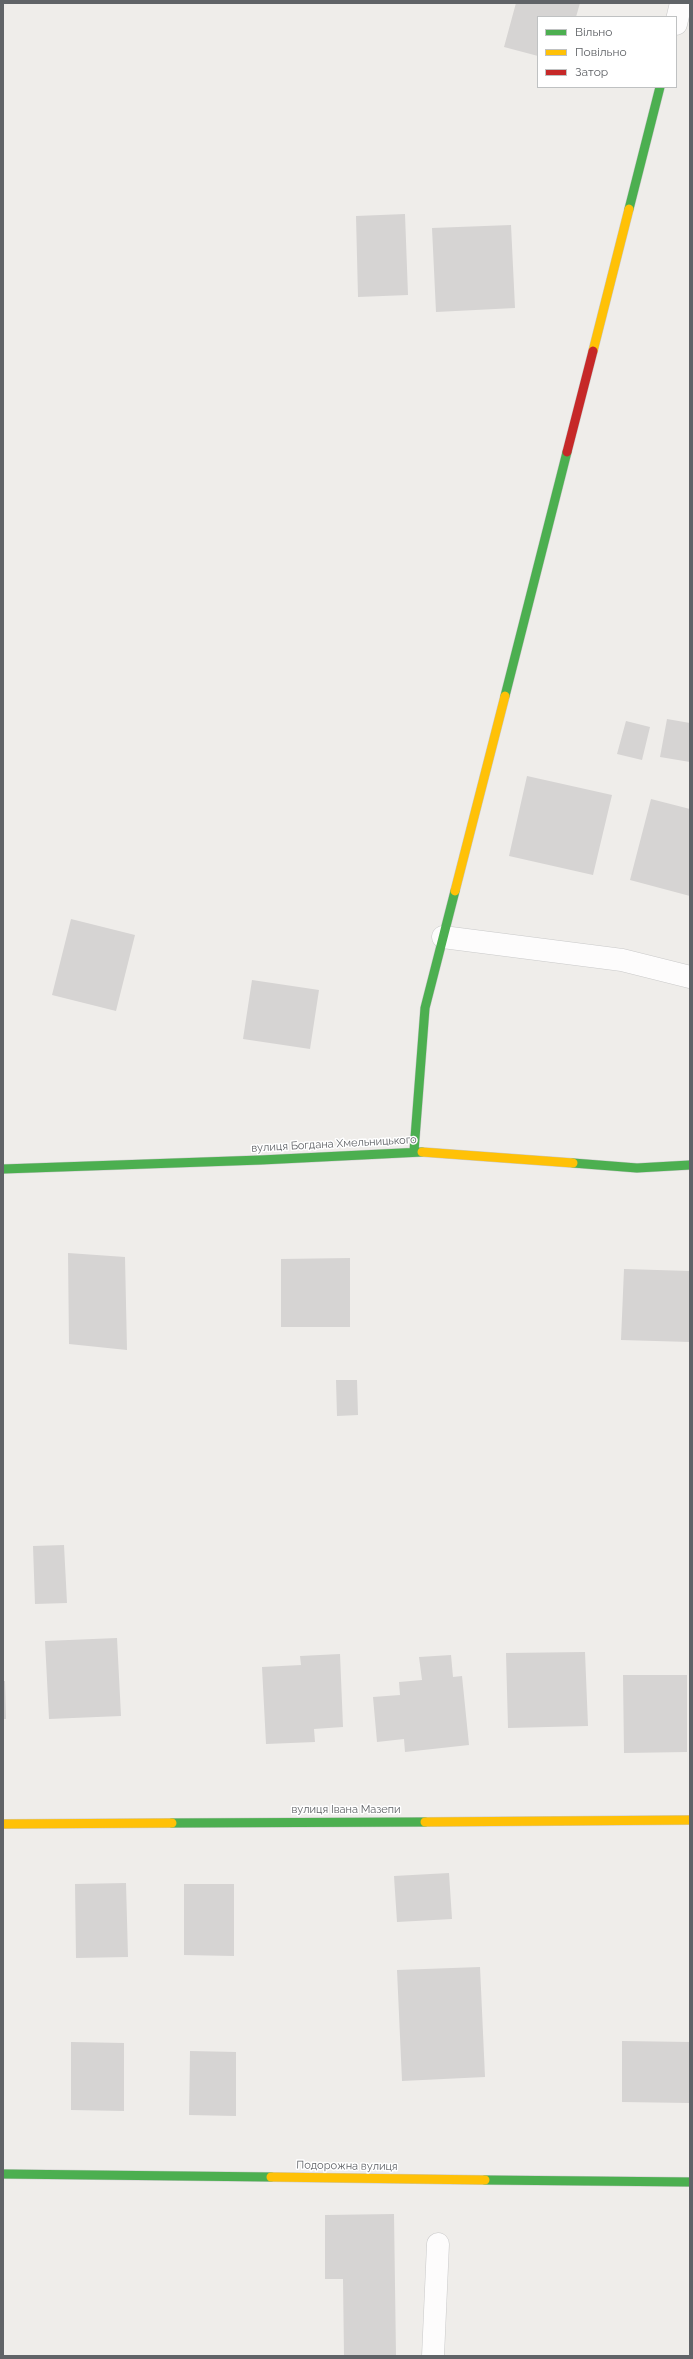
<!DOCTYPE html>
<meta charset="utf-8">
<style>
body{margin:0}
#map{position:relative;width:693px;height:2359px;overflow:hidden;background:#efedea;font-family:Raleway,sans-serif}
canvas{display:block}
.frame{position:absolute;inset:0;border:4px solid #606367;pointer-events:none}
.legend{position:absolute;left:537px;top:16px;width:140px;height:72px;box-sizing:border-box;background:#fff;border:1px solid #bfc1c2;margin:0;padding:5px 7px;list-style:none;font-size:12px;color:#606367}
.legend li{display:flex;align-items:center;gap:8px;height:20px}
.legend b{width:20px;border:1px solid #bfc1c2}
</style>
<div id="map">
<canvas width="693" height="2359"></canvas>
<div class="frame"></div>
<ul class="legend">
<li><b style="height:5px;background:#4caf50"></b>Вільно</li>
<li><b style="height:5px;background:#ffc107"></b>Повільно</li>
<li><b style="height:5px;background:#c62828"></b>Затор</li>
</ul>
</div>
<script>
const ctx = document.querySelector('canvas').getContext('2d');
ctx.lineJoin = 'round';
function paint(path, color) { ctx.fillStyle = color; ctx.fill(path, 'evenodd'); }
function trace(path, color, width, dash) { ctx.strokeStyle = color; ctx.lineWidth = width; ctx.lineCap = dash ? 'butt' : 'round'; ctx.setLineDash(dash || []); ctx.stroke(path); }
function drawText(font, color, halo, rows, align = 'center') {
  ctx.font = font + ' Raleway,sans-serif'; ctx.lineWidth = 3; ctx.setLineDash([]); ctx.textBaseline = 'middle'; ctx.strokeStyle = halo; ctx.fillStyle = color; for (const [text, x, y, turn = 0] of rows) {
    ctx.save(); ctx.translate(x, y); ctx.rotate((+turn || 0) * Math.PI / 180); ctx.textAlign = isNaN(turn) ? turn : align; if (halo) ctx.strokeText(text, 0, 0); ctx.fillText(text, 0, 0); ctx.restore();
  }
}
const building = new Path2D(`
 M516,3H580L576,17H538V56L504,47Z
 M405,214L408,295L358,297L356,216Z
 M511,225L515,308L436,312L432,228Z
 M667,719L690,723V762L660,757Z
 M626,721L650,727L642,760L617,754Z
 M527,776L612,795L593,875L509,856Z
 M651,799L690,809V896L630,880Z
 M71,919L135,935L116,1011L52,995Z
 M252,980L319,990L310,1049L243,1039Z
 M68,1253L125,1257L127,1350L69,1344Z
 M350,1258V1327H281V1259Z
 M624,1269L690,1271V1342L621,1340Z
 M336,1380H357L358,1415L337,1416Z
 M64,1545L67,1603L35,1604L33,1546Z
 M117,1638L121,1716L49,1719L45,1641Z
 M585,1652L588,1726L508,1728L506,1653Z
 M340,1654L343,1727L314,1729L315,1742L266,1744L262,1667L301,1665L300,1656Z
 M451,1655L453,1677L462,1676L469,1745L405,1752L404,1739L377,1742L373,1697L400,1695L399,1682L422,1680L419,1657Z
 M623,1675H687V1752L624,1753Z
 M3,1681H5L6,1719H3Z
 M449,1873L452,1919L397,1922L394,1876Z
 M126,1883L128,1957L76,1958L75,1884Z
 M184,1884H234V1956L184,1955Z
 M480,1967L485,2077L402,2081L397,1970Z
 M622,2041L690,2042V2103L622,2102Z
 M71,2042L124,2043V2111L71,2110Z
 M190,2051L236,2052V2116L189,2115Z
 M394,2214L396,2356H344L343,2279H325V2215Z`);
const lane = new Path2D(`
 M433,2356L438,2244`);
const street = new Path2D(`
 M676,24L681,3
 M443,937L622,960L690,977`);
const fast = new Path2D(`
 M629,209L660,87
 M505,696L567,452
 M414,1151L425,1008L455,891
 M573,1163L637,1168L690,1165
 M3,1169L261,1160L422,1152
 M172,1823L425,1822
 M3,2174L271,2177
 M485,2180L690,2182`);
const slow = new Path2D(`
 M593,351L629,209
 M455,891L505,696
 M422,1152L573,1163
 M425,1822L690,1820
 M3,1824L172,1823
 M271,2177L485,2180`);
const jam = new Path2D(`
 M567,452L593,351`);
const streetNames = [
 ["вулиця Богдана Хмельницького",334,1144,-3],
 ["вулиця Івана Мазепи",346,1810],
 ["Подорожна вулиця",347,2166,1]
];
paint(building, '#d6d4d3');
trace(lane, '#c9c9c9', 23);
trace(street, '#c9c9c9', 23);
trace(fast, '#c9c9c9', 10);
trace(slow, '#c9c9c9', 10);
trace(jam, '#c9c9c9', 10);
trace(lane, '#fdfcfc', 22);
trace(street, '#fdfcfc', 22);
trace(fast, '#4caf50', 9);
trace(slow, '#ffc107', 9);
trace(jam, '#c62828', 9);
drawText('11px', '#606367', '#fff', streetNames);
</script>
